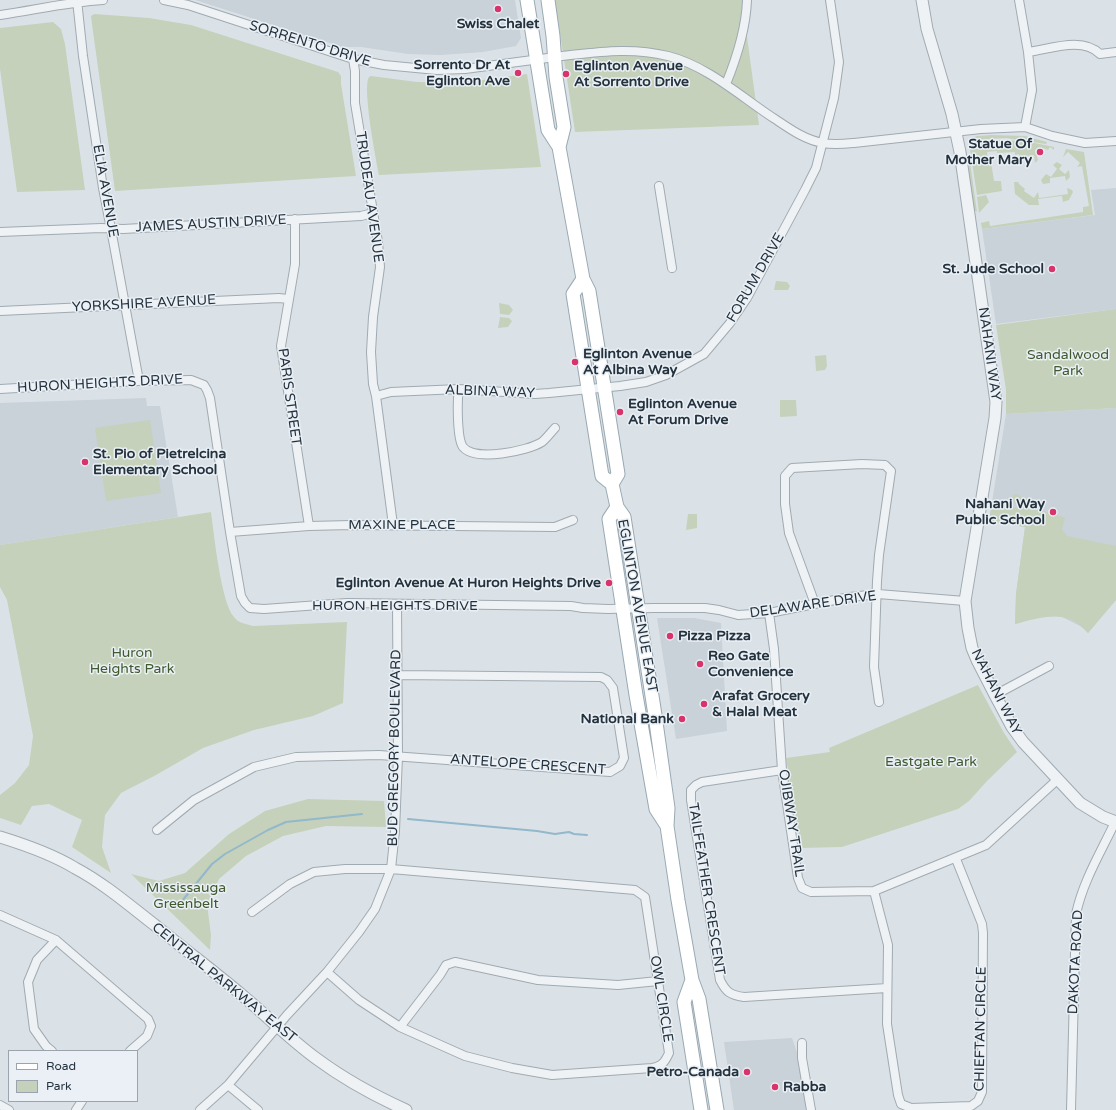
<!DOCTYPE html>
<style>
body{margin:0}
#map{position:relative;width:1116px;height:1110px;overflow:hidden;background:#dbe2e7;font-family:"Varela Round",sans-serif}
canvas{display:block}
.legend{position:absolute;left:8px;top:1050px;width:130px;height:52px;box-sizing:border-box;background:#eaf0f5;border:1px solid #9ba4ac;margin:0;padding:5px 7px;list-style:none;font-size:12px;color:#24323e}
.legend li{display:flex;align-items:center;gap:8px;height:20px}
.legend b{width:20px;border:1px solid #9ba4ac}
</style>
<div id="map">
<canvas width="1116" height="1110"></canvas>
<ul class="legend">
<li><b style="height:5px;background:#fff"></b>Road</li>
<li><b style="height:11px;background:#c5d1bb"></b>Park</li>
</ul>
</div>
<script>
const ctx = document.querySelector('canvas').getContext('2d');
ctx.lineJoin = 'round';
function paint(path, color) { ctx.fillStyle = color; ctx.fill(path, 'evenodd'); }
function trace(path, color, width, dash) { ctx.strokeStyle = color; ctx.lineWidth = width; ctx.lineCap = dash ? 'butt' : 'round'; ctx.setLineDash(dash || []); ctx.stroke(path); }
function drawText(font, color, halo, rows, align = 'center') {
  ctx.font = font + ' "Varela Round",sans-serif'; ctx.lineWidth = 3; ctx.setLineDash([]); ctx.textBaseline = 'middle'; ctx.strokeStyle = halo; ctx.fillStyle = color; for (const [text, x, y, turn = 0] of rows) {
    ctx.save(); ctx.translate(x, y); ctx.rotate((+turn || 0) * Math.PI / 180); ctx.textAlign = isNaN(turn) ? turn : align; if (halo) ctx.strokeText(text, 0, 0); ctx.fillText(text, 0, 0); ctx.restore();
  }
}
const built = new Path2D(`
 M195,0H515L521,38L516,46L483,52L441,55L408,54L361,47H342Z
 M1116,188V309L996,324L982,229L1095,215L1091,190Z
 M146,398L147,406H160L178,517L0,545V403Z
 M1116,408V600L1088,633L1082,627L1060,616L1040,617L1015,624L1016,594L1025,527L989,521L1006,414Z
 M657,618H694L721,623L727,731L676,739Z
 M792,1038L799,1058L807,1110H734L724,1042Z`);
const green = new Path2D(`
 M555,0H742L759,125L575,132Z
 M95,14L149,18L191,25L338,72L341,76V84L356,176L115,191L91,17L92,15Z
 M53,22L61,29L65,44L85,190L17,192L0,69V28Z
 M527,74L541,167L379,175C376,159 362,88 369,77L371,76L417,82L460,83Z
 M991,135L1025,136L1047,142L1046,144L1006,138L970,140L969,139L977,136Z
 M991,140L1025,141L1054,147V150L1050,147L1048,150L1043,148H1037L1035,150L1038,160L1035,163L1034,155L1019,158V154L1015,155V152L997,153V151L987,152L988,162H991L994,181H1001L1002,191L977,195L969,143L971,142Z
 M1066,149L1084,152L1093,215L982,229L981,223L989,221L990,226L1083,212V207L1089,206L1082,166L1077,167L1080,163L1068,152L1063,157Z
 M967,155H969L977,212L974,210L968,169L969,168Z
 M1057,162L1062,165L1059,169L1065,174L1069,170L1070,177L1066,181L1065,176L1050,178V183L1043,184L1041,180L1046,174L1051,177L1057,169L1053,165Z
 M1014,182H1018L1019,184L1025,189L1024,191L1034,198L1038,192L1039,198L1068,194L1067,188L1072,190L1073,192L1069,200L1063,202L1062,196L1038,199L1039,205H1029L1015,194Z
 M986,195L989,202L979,213L977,197Z
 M776,281L787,282L790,286L788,290H774Z
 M499,303L509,305L513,310L509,315L500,314Z
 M1116,309V408L1006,414V390L996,325Z
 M500,317L509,318L512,321L508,327L498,328Z
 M826,355L827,366L825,370L816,371L815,356Z
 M780,400H796L797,416L780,417Z
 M150,420L161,493L106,501L95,428Z
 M1016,494L1020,496L1023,499L1029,498V502L1024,507L1017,506L1012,499L1013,495Z
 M992,503L1023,509L1032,507L1065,518L1062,529L1067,536L1116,546V600L1088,633C1066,608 1043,617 1015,624L1016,594L1025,527L989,521Z
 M211,512C214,534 221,603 234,617C238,623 246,624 253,626L347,622L343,703L313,716L254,730L203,748L156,775L121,793L105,815L102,847L111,873L72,847L82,820L49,804L32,806L21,825L0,818V795L15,783L29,765L33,736L7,600L0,587V545Z
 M688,514H697V528L686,530Z
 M978,685L1004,733L1017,752L988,780L969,801L958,809L842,847L801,848L786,758L830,752L829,748Z
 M308,799L384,801L386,827L326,826L283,836L246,856L219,879L207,904L211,935L210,950L131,874L159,881L185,873L229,834L265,811Z`);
const stream = new Path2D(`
 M408,819L537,831L555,834L569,832L574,834L587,835
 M178,906L212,864L225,854L268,830L286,822L362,814`);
const minor = new Path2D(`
 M77,0L83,56L103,188L111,229L139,381
 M164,0L188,5L353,59L384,65L437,70L465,69L555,57
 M1019,0L1028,52L1032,90L1025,127
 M0,15C35,10 68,2 103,0
 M1028,52C1050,49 1083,36 1100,54L1116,52
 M562,56C599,52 631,47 668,56C708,66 741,97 775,119C790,129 805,140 823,143C833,145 843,144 854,143L981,129L1025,127L1052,136L1085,143L1116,141
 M353,59L355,71V103L378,242L380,267L373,317L371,352L373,384L376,396L393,525
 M726,84C737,57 746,29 747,0
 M659,186L672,268
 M295,219V264L281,346L309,526
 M0,232L101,228L123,229L361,216L373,213
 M0,311L279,298L288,299
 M0,389L139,381L191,380L204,385L207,390L210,398L230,532L241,596L245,603L250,608L264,609L347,603L571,606L583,608L608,609L654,608H705L719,610L738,615L769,613L850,597L878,594L965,601
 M459,389C457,401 457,439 463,447C475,462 528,451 542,442C547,438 551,432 555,428
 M376,396L391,392L459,389L535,394L549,393L620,386L646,382L666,375L704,354L730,323L747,298L805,190L816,168L834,98L839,62L830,0
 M230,532L309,526L351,525L555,527L573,520
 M815,604L789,533L785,504V476L792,468L862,464L885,465L891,471L879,555L877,581L874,667L879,702
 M769,613L774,649L782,770L798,878L802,888L811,892L874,891L986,845L1057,780
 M995,695L1049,666
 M782,770L702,782L696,785L691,790V800L720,980C726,992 730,995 744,997L887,988
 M157,830L194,800L254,767L296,757L379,755L610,772L620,766L624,758L613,688L607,680L601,677L397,675
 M874,891L888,945L887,1024L898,1095L901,1104L911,1108L971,1106L978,1101L982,1092L983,933L982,924L956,859
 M252,912L290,884L314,872L345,869H391L635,890L645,897L669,1053C665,1062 662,1066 652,1068L552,1075L512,1068L465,1056L400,1027L359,1000L327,972
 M0,915L56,940L148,1019L151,1026L147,1036L130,1051
 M400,1027L440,975L446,965L455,962L538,980L618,985L658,981
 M802,1043V1058L811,1110
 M52,1051L46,1046L34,1029L28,982L37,960L56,940
 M228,1085L258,1110
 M0,1105L9,1110
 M76,1110L82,1101
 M200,1110L228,1085L287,1015L327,972L359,932L375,909L391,869L395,831L398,756L397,605
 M1071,1110L1076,914C1083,881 1101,852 1115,822`);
const tertiary = new Path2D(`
 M922,0L927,29L952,114L960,152L996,402L995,418L965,601L968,628L972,648L977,660L995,695L1012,727L1023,742L1080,803L1103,817L1116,822
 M0,837C26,845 52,854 75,868C105,884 130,906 156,926C185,950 215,972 243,996C268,1017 291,1040 317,1059C344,1079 375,1096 406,1110`);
const primary = new Path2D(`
 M527,0L548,130L559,147
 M548,0L553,36L556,77L564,127L559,147L583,279L589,291L618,474L612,484
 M583,279L573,294L602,476L612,484L617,507L624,517L655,715L668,808L667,826L678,900L692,980L699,999L717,1110
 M617,507L609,519L636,695L656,809L667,826
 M692,980L684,1002L701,1110`);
const markers = [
 [498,9,4,"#d9336c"],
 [518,73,4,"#d9336c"],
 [566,74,4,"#d9336c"],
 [1040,152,4,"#d9336c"],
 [1052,269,4,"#d9336c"],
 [575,362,4,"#d9336c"],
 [620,412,4,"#d9336c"],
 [85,462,4,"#d9336c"],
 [1053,512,4,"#d9336c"],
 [609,583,4,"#d9336c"],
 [670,636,4,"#d9336c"],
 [700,664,4,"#d9336c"],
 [704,704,4,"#d9336c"],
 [682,719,4,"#d9336c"],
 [747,1072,4,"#d9336c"],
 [775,1087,4,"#d9336c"]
];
const poiNames = [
 ["Swiss Chalet",498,24,"center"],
 ["Sorrento Dr At",510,65,"right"],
 ["Eglinton Ave",510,81,"right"],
 ["Eglinton Avenue",574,66],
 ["At Sorrento Drive",574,82],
 ["Statue Of",1032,144,"right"],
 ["Mother Mary",1032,160,"right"],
 ["St. Jude School",1044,269,"right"],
 ["Eglinton Avenue",583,354],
 ["At Albina Way",583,370],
 ["Eglinton Avenue",628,404],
 ["At Forum Drive",628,420],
 ["St. Pio of Pietrelcina",93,454],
 ["Elementary School",93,470],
 ["Nahani Way",1045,504,"right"],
 ["Public School",1045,520,"right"],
 ["Eglinton Avenue At Huron Heights Drive",601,583,"right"],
 ["Pizza Pizza",678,636],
 ["Reo Gate",708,656],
 ["Convenience",708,672],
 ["Arafat Grocery",712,696],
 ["& Halal Meat",712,712],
 ["National Bank",674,719,"right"],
 ["Petro-Canada",739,1072,"right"],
 ["Rabba",783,1087]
];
const streetNames = [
 ["SORRENTO DRIVE",310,44,17],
 ["ELIA AVENUE",105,191,80],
 ["TRUDEAU AVENUE",369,197,82],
 ["JAMES AUSTIN DRIVE",211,224,-3],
 ["FORUM DRIVE",756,278,-60],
 ["YORKSHIRE AVENUE",144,304,-3],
 ["NAHANI WAY",989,354,82],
 ["HURON HEIGHTS DRIVE",100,384,-3],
 ["ALBINA WAY",490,392,2],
 ["PARIS STREET",289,397,82],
 ["MAXINE PLACE",402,525],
 ["DELAWARE DRIVE",813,605,-8],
 ["HURON HEIGHTS DRIVE",395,606],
 ["EGLINTON AVENUE EAST",637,606,80],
 ["NAHANI WAY",996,692,63],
 ["BUD GREGORY BOULEVARD",395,748,-89],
 ["ANTELOPE CRESCENT",528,765,4],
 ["OJIBWAY TRAIL",791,823,81],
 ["TAILFEATHER CRESCENT",706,889,81],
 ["DAKOTA ROAD",1076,962,-87],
 ["CENTRAL PARKWAY EAST",224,983,39],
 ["OWL CIRCLE",661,999,81],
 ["CHIEFTAN CIRCLE",981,1029,-89]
];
const parkNames = [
 ["Sandalwood",1068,355],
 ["Park",1068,371],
 ["Huron",132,653],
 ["Heights Park",132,669],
 ["Eastgate Park",931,762],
 ["Mississauga",186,888],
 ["Greenbelt",186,904]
];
paint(built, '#c9d1d9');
paint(green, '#c5d1bb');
trace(stream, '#92b8cb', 2);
trace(minor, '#a0aab1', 10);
trace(tertiary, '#a0aab1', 13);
trace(primary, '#99a9b3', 15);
trace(minor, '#eef2f5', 8);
trace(tertiary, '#eef2f5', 11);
trace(primary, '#fff', 13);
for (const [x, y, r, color] of markers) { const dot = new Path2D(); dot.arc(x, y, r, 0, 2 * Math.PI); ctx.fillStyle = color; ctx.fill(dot); trace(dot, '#eaf0f5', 1.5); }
drawText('bold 14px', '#24323e', '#eaf0f5', poiNames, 'left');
drawText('14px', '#24323e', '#eaf0f5', streetNames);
drawText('14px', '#405a30', '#eaf0f5', parkNames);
</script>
